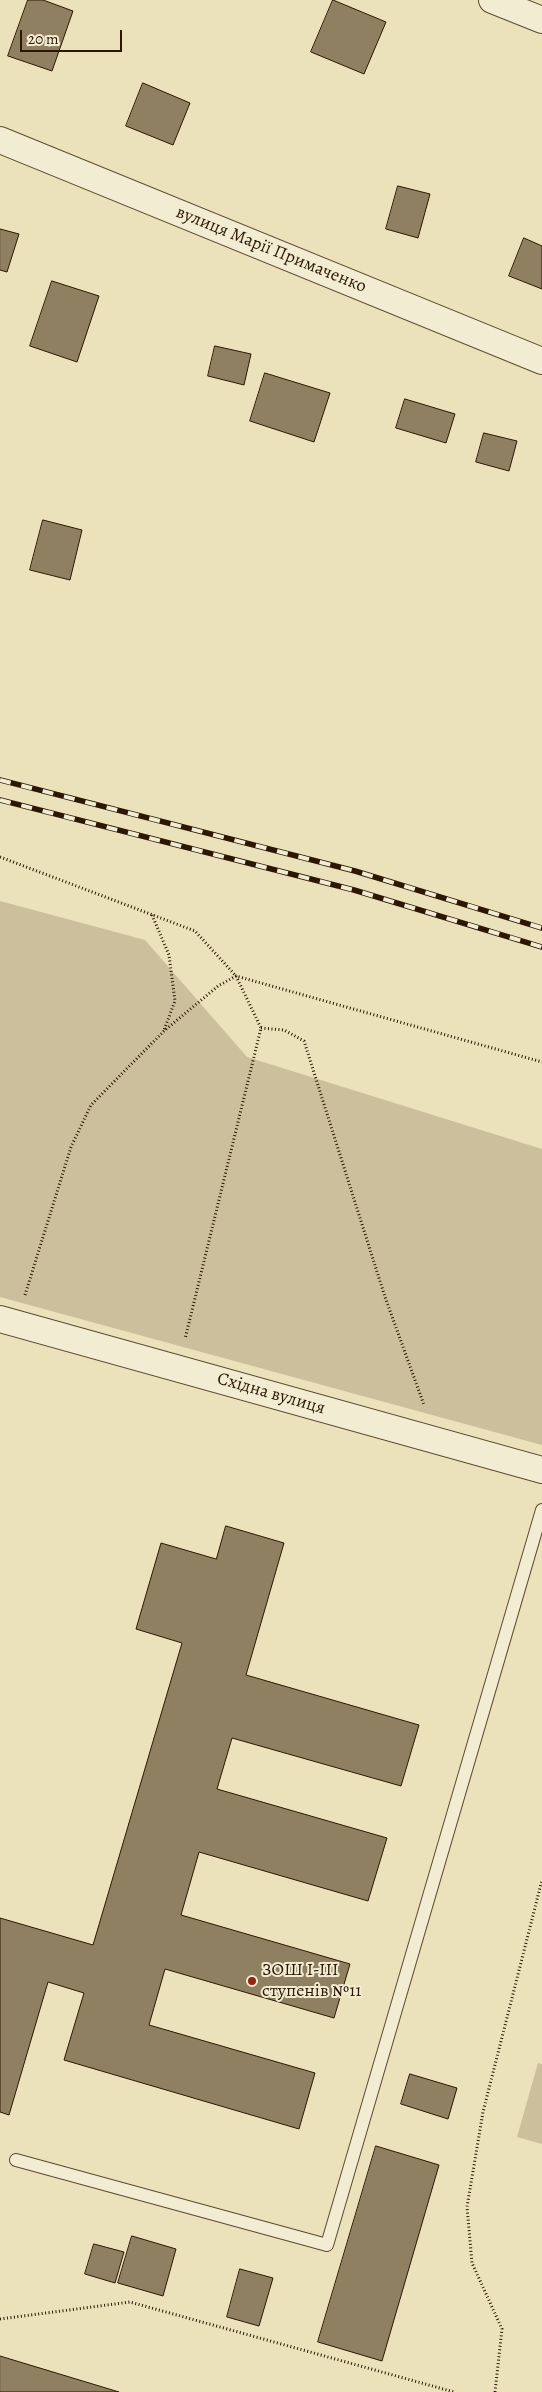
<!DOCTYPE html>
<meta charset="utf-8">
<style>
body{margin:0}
#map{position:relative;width:542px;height:2392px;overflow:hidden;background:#ebe1bb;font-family:Alegreya,serif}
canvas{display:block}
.scale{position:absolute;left:20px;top:30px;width:102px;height:22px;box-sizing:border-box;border:2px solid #2c1702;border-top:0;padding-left:6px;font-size:15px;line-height:18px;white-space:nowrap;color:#2c1702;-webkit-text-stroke:4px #f2ecd3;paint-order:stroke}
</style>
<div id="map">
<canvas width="542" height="2392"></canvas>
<div class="scale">20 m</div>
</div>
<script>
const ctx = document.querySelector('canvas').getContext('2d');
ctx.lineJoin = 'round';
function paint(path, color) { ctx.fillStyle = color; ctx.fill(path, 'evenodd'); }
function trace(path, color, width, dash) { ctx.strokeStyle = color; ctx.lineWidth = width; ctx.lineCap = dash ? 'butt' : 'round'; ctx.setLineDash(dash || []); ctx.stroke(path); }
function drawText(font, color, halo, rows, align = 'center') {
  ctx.font = font + ' Alegreya,serif'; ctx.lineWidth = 4; ctx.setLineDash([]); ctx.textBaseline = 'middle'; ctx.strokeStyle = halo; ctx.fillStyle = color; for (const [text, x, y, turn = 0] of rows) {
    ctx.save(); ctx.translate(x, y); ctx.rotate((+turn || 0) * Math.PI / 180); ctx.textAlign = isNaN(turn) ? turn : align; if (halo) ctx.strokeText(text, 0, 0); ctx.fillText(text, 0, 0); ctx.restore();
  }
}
const green = new Path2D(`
 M0,901L145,940L247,1057L542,1149V1445L0,1297Z
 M538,2063L542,2064V2144L517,2137Z`);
const building = new Path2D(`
 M28,0H43L73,11L52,71L8,56Z
 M333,0L386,22L364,74L311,52Z
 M143,83L190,103L173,145L126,126Z
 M398,186L430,194L418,238L386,229Z
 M0,229L19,234L7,272L0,270Z
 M524,238L542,246V289L509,276Z
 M52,281L99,296L77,362L30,346Z
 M215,346L251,354L244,385L208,376Z
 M265,373L330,393L314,442L250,421Z
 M405,399L455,414L446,443L396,428Z
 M484,433L517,441L509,471L476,462Z
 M43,520L82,530L70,580L30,570Z
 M226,1526L284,1543L246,1675L419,1725L401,1786L232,1738L217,1789L387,1838L368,1901L199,1852L181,1915L350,1964L334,2018L165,1969L149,2025L315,2073L299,2129L64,2060L84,1993L48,1982L9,2115L0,2112V1918L93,1945L182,1643L136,1629L161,1543L216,1559Z
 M410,2074L457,2088L448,2119L401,2104Z
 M376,2146L439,2165L382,2361L318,2342Z
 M132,2236L176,2249L163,2296L118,2283Z
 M94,2244L124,2252L115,2283L85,2274Z
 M240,2269L273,2278L259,2326L227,2317Z
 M0,2356L119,2392H0Z`);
const path = new Path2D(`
 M0,857L195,931L236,976L261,1028L185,1339
 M152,915L169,955L175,1001L164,1030
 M261,1028L284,1030L304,1041L385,1297L424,1405
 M25,1295L71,1147L91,1105L164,1031L218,986L236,976L542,1062
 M0,2319L130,2302L454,2392
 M495,2392L502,2329L472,2263L467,2207L483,2112L542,1880`);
const service = new Path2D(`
 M16,2160L327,2245L542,1510`);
const minor = new Path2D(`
 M492,0L542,20
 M0,140L542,361
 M0,1319L542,1470`);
const rail = new Path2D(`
 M0,780L355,871L542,928
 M0,800L354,890L542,947`);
const markers = [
 [252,1981,5,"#8f2418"]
];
const streetNames = [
 ["вулиця Марії Примаченко",271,250,22],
 ["Східна вулиця",271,1394,16]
];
const poiNames = [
 ["ЗОШ І-ІІІ",262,1971],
 ["ступенів №11",262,1992]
];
paint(green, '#cbbf9c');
paint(building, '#8f8062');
trace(building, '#2c1702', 1);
trace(service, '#5c4a30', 14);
trace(minor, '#5c4a30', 28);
trace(path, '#2c1702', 3, [1, 2.5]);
trace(service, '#f2ecd3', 12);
trace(minor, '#f2ecd3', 26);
trace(rail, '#2c1702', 5.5);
trace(rail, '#f2ecd3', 4, [11]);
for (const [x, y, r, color] of markers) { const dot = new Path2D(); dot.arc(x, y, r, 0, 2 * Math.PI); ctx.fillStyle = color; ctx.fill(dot); trace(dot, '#f2ecd3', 2); }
drawText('18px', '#2c1702', '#f2ecd3', streetNames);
drawText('18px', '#2c1702', '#f2ecd3', poiNames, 'left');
</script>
